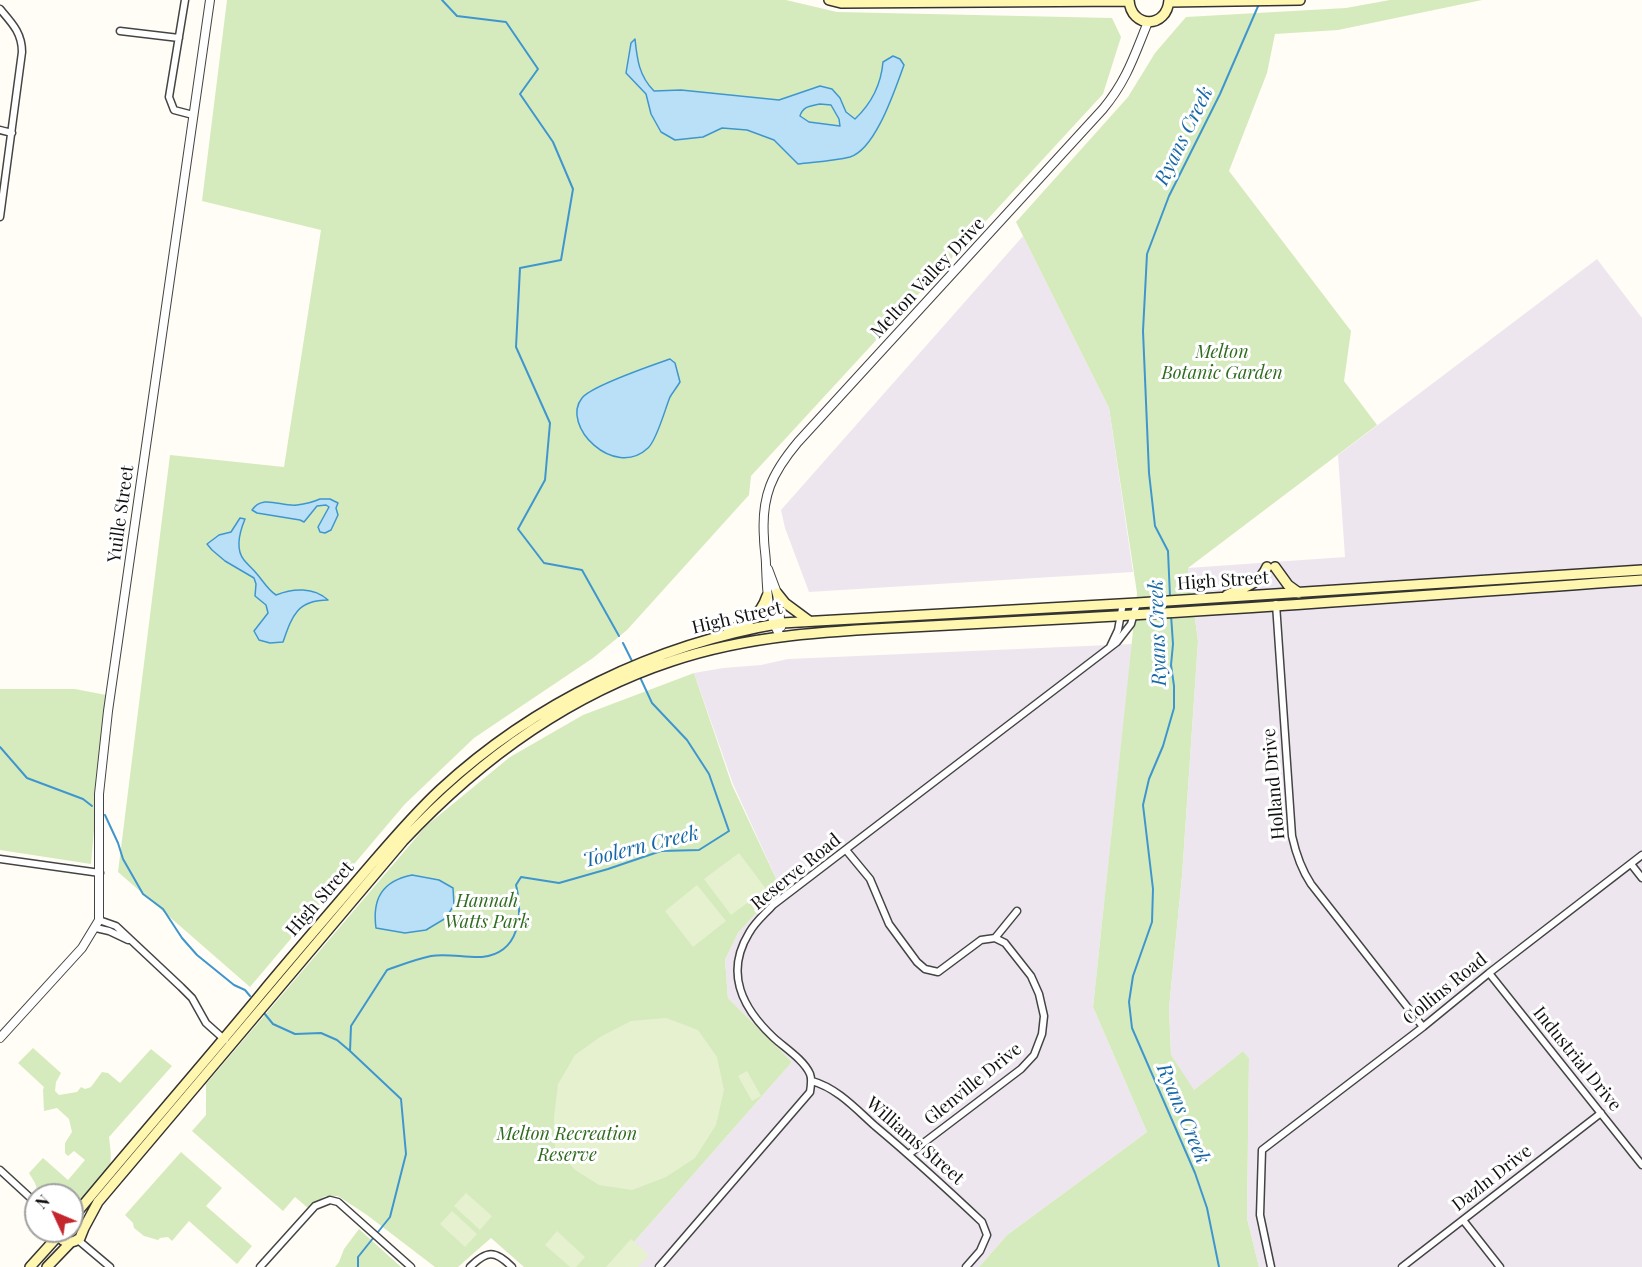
<!DOCTYPE html>
<style>
body{margin:0}
#map{position:relative;width:1642px;height:1267px;overflow:hidden;background:#fffdf5;font-family:"Playfair Display",serif}
canvas{display:block}
.north{position:absolute;left:24px;top:1183px;width:60px;height:60px;box-sizing:border-box;background:#fff;border:2px solid #a0a0a0;border-radius:50%;rotate:314deg;font-size:16px;font-weight:700;line-height:24px;text-align:center;color:#111}
.north::after{content:'';display:block;margin:auto;width:21px;height:27px;background:#c4262e;clip-path:polygon(50% 0,100% 100%,50% 72%,0 100%)}
</style>
<div id="map">
<canvas width="1642" height="1267"></canvas>
<div class="north">N</div>
</div>
<script>
const ctx = document.querySelector('canvas').getContext('2d');
ctx.lineJoin = 'round';
function paint(path, color) { ctx.fillStyle = color; ctx.fill(path, 'evenodd'); }
function trace(path, color, width, dash) { ctx.strokeStyle = color; ctx.lineWidth = width; ctx.lineCap = dash ? 'butt' : 'round'; ctx.setLineDash(dash || []); ctx.stroke(path); }
function drawText(font, color, halo, rows, align = 'center') {
  ctx.font = font + ' "Playfair Display",serif'; ctx.lineWidth = 6; ctx.setLineDash([]); ctx.textBaseline = 'middle'; ctx.strokeStyle = halo; ctx.fillStyle = color; for (const [text, x, y, turn = 0] of rows) {
    ctx.save(); ctx.translate(x, y); ctx.rotate((+turn || 0) * Math.PI / 180); ctx.textAlign = isNaN(turn) ? turn : align; if (halo) ctx.strokeText(text, 0, 0); ctx.fillText(text, 0, 0); ctx.restore();
  }
}
const industrial = new Path2D(`
 M1023,236L1109,408L1133,572L809,592L785,528L781,510Z
 M1597,259L1642,318V1267H1259L1247,1218L1249,1058L1243,1051L1193,1091L1171,1056L1169,1008L1182,876L1198,641L1188,568L1345,557L1338,455Z
 M1132,644L1093,1007L1147,1132L1007,1235L979,1267H612L792,1062L728,998L725,960L738,933L780,887L733,784L694,673L723,668L761,665L788,659Z`);
const green = new Path2D(`
 M227,0H786L837,12L1112,18L1121,37L1103,94L751,476L749,495L627,630L593,658L474,738L405,804L250,987L118,872L170,455L284,467L321,230L202,201Z
 M1390,0H1482L1338,30L1275,34L1267,73L1229,171L1351,331L1344,381L1377,425L1188,568L1198,641L1182,876L1169,1008L1171,1055L1194,1090L1243,1051L1249,1058L1247,1218L1259,1267H979L1007,1235L1147,1132L1093,1007L1137,593L1109,408L1016,222L1128,97L1155,53L1186,17L1346,8Z
 M694,673L732,785L780,887L738,933L725,960L728,998L792,1062L612,1267H524L491,1238L458,1267H435L367,1215L338,1196H325L308,1208L295,1197L283,1211L192,1131L206,1115V1084L426,826L510,757L583,715Z
 M0,689H75L106,695L91,864L0,850Z
 M33,1048L61,1073L56,1082L55,1091L59,1095L77,1092L81,1087L85,1089L91,1087L102,1072L108,1073L120,1083L151,1049L172,1066L109,1137C110,1147 113,1161 108,1171C102,1182 82,1199 72,1206V1195H39L35,1183L29,1173L43,1158L68,1180L85,1160L74,1151L68,1156L65,1153V1143L72,1132L69,1119L57,1108L44,1111L43,1090L44,1087L18,1063Z
 M181,1152L222,1188L206,1206L252,1246L237,1264L189,1221L172,1241L168,1237L160,1238L158,1240L144,1236L134,1228L133,1223L125,1215Z
 M359,1229L401,1267H335L339,1262L344,1249Z`);
const pitch = new Path2D(`
 M739,853L766,889L731,915L704,879Z
 M697,885L726,921L693,947L665,911Z
 M666,1018L698,1030L717,1057L724,1090L716,1125L695,1158L666,1177L632,1190L599,1185L575,1170L555,1147L554,1117L558,1084L575,1055L600,1037L631,1021Z
 M747,1071L761,1096L752,1101L738,1076Z
 M466,1193L492,1216L480,1230L454,1206Z
 M452,1211L477,1234L465,1247L440,1224Z
 M557,1231L585,1257L576,1267H570L545,1245Z
 M631,1239L649,1255L638,1267H606Z`);
const water = new Path2D(`
 M635,39C637,59 639,76 654,91L681,90L779,100L820,86L832,89L840,98L846,112L855,119C872,103 881,85 883,62L893,56L900,59L904,65C895,89 876,149 850,157C834,161 815,162 798,164L774,140L747,130L722,128L703,137L675,140L661,132L651,114L646,94L626,73L631,43ZM820,104L831,105L839,119L840,126L809,122L800,116C803,106 811,106 820,104Z
 M670,359L675,363L680,382C677,387 673,392 670,397C665,409 657,440 648,448C614,480 560,425 582,398C591,386 653,365 670,359Z
 M320,499H330L338,503L336,508L338,515L331,530L325,533L320,532L318,527L329,507L326,505L317,506L304,522L300,520L257,513L252,510C263,494 281,507 297,505C305,504 313,502 320,499Z
 M240,518L245,519C240,531 235,549 244,560C248,565 253,569 257,574C263,581 268,590 276,595C293,588 314,587 328,600C297,600 292,616 283,642L270,643L259,640L254,631L268,613L266,605L255,596L256,584L254,578L225,561L212,550L207,544L219,535L231,532Z
 M412,875L439,880L453,888L454,905L446,918L426,930L405,933L376,928C372,899 382,881 412,875Z`);
const stream = new Path2D(`
 M442,0L457,16L506,22L538,69L520,94L553,142L573,189L561,260L520,268L516,347L550,423L545,480L518,529L544,563L582,570L619,636
 M1170,597L1168,551L1155,526L1149,473L1143,331L1147,254L1169,196L1220,94L1259,4
 M1171,615L1173,644L1171,665L1174,686V708L1163,746L1149,779L1143,805L1153,889L1152,922L1133,976L1129,1002L1132,1028L1195,1173L1207,1208L1219,1267
 M623,643L634,665
 M0,747L27,778L83,799L92,806
 M105,815L118,843L123,859L143,894L163,909L182,938L197,955L234,985L245,990L250,996
 M264,1013L273,1024L295,1034L321,1033L337,1040L350,1051
 M358,1267V1257L390,1217L406,1154L401,1099L350,1051L351,1026L387,970C401,965 416,959 431,956C447,953 465,958 482,957C520,953 523,915 516,885L521,877L559,883L608,869L661,851L699,850L729,831L709,774L687,740L652,703L639,675`);
const minor = new Path2D(`
 M185,0L169,97L174,110L193,115
 M0,9C12,23 22,33 22,52L0,217
 M120,31L179,38
 M0,130L12,133
 M1276,604L1292,836C1296,854 1301,869 1311,884L1423,1027
 M1110,647L1118,630L1123,603
 M846,850L870,879L889,924L917,962L925,969L938,972L981,940L995,938L1005,943L1031,976L1039,994L1044,1016L1042,1034L1034,1055L1021,1069L909,1154
 M0,859L100,873
 M1631,864L1642,878
 M99,920L116,926L181,987L192,998L206,1023L225,1040
 M96,928L109,931L128,940
 M995,938L1017,911
 M1489,973L1642,1165
 M812,1081C837,1088 856,1109 875,1126C912,1157 947,1189 982,1222L987,1235L980,1251L966,1267
 M0,1170L36,1203
 M1463,1220L1500,1267
 M78,1240L110,1267
 M260,1267L315,1206L330,1200L338,1202L411,1267
 M470,1267C487,1250 495,1250 512,1267
 M659,1267L810,1092C811,1086 812,1079 810,1074C804,1060 785,1048 774,1038C743,1009 724,974 749,933C755,922 765,914 773,905L1117,642L1131,624L1137,603
 M1271,1267L1260,1215L1262,1150L1423,1027L1489,973L1642,855
 M1402,1267L1601,1113`);
const tertiary = new Path2D(`
 M768,569L777,593L781,627
 M780,636C767,613 767,591 766,565C766,556 764,547 764,538C761,496 772,473 798,442L1103,109C1127,80 1134,56 1148,22
 M0,1038L82,948L99,920V794L108,711L210,0`);
const secondary = new Path2D(`
 M829,0L841,3L1129,1
 M1129,0C1131,29 1167,29 1169,0
 M1169,2L1300,0
 M1275,567L1288,585L1299,593
 M777,593L785,603L808,620
 M1227,595C1242,588 1260,584 1267,567
 M728,631C747,623 760,617 767,596
 M74,1216C136,1141 200,1068 261,994C295,953 329,914 363,874C388,845 412,816 440,790C534,703 656,644 782,623L1137,603L1642,570
 M57,1231C60,1243 71,1245 80,1238L84,1228L98,1202L403,841C478,761 566,696 672,661C749,635 830,631 911,627C967,624 1024,621 1080,618C1268,608 1455,593 1642,580
 M30,1267L58,1236
 M47,1267L71,1242`);
const streetNames = [
 ["Melton Valley Drive",928,278,-47],
 ["Yuille Street",121,514,-82],
 ["High Street",1223,581,-4],
 ["High Street",737,618,-13],
 ["Holland Drive",1274,784,-95],
 ["Reserve Road",796,872,-39],
 ["High Street",320,899,-49],
 ["Collins Road",1445,989,-39],
 ["Industrial Drive",1577,1059,51],
 ["Glenville Drive",973,1084,-39],
 ["Williams Street",915,1141,41],
 ["Dazln Drive",1492,1178,-38]
];
const parkNames = [
 ["Melton",1222,352],
 ["Botanic Garden",1222,373],
 ["Hannah",487,901],
 ["Watts Park",487,922],
 ["Melton Recreation",567,1134],
 ["Reserve",567,1155]
];
const waterNames = [
 ["Ryans Creek",1184,136,-64],
 ["Ryans Creek",1158,633,-92],
 ["Toolern Creek",641,847,-14],
 ["Ryans Creek",1183,1114,67]
];
paint(industrial, '#eee6ef');
paint(green, '#d5ebbd');
paint(pitch, '#e6f2cf');
paint(water, '#b9e0f7');
trace(water, '#3f96cf', 1.5);
trace(stream, '#3f96cf', 2);
trace(minor, '#444', 9);
trace(tertiary, '#444', 10);
trace(secondary, '#333', 12);
trace(minor, '#fff', 6);
trace(tertiary, '#fff', 8);
trace(secondary, '#fff6b0', 9);
drawText('18px', '#111', '#fff', streetNames);
drawText('italic 18px', '#2f6b1f', '#fff', parkNames);
drawText('italic 20px', '#1768a6', '#fff', waterNames);
</script>
